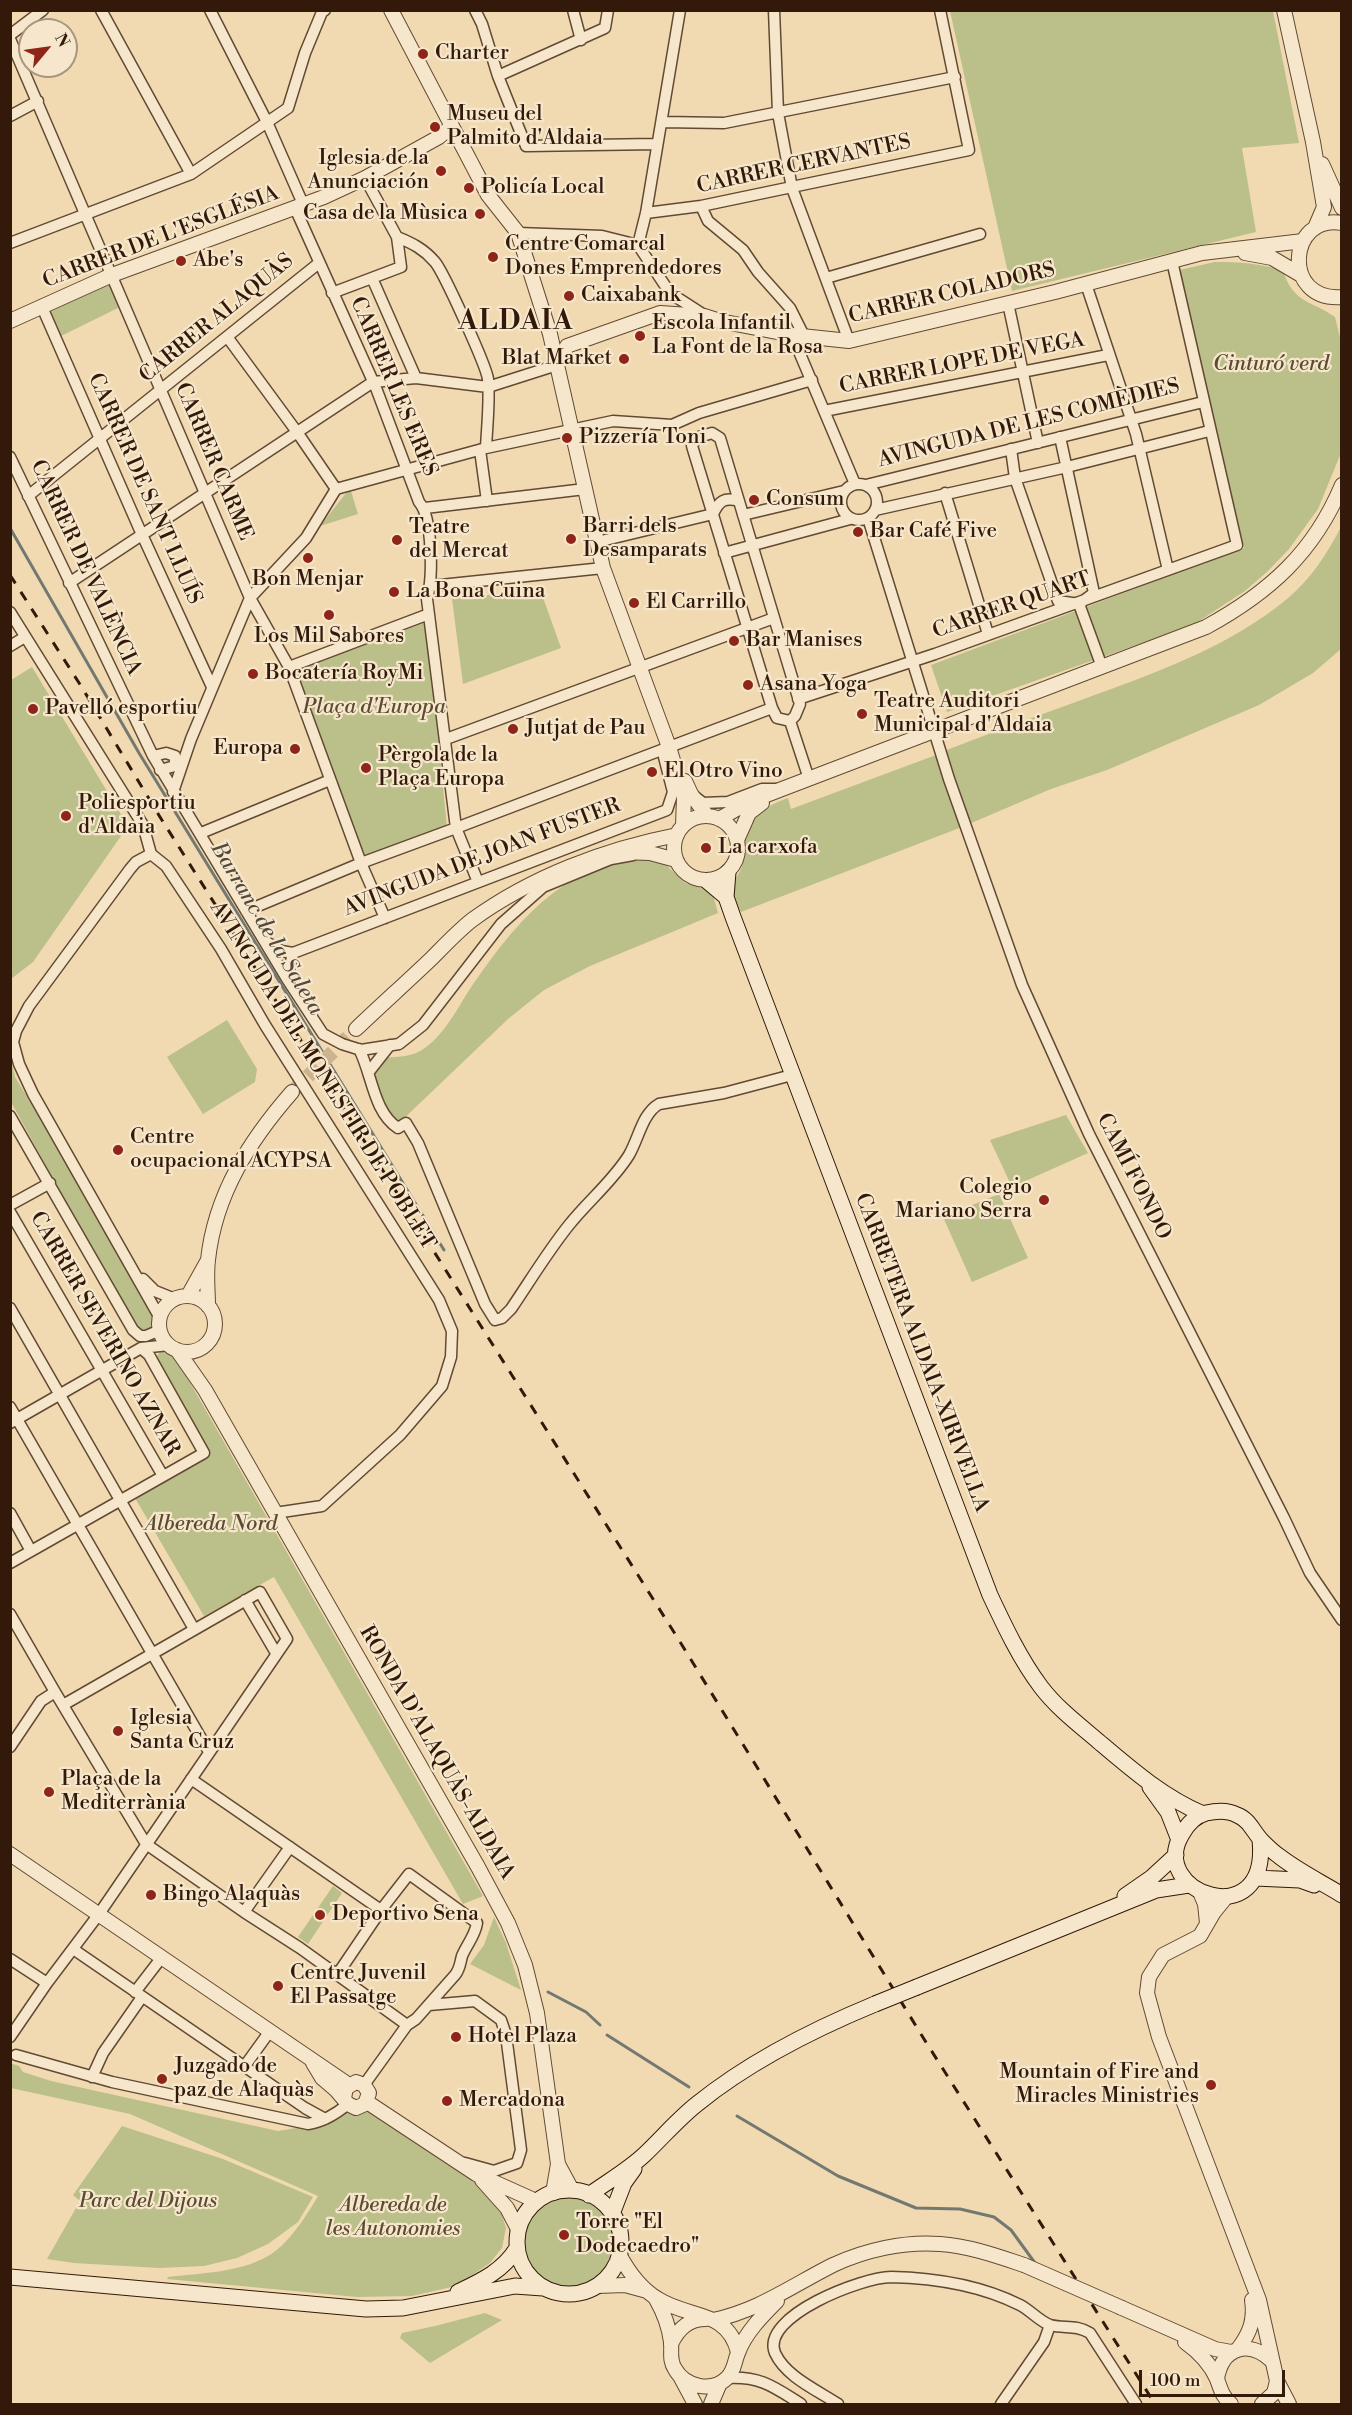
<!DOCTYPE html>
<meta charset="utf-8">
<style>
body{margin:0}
#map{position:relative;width:1352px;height:2415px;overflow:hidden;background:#f1dab1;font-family:"Libre Bodoni",serif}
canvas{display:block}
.frame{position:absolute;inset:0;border:12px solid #321909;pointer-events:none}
.north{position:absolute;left:18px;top:18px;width:60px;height:60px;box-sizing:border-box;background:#f6e7cc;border:2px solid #a8957e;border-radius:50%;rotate:61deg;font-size:16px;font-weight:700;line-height:24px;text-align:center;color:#321909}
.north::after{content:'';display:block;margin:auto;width:21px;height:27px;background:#8f2418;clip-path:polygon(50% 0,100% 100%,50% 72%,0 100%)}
.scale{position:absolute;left:1139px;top:2370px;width:146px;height:27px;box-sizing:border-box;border:3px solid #321909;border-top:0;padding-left:8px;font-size:18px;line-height:21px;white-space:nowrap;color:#321909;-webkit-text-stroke:4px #f6e7cc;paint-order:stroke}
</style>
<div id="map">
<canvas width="1352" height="2415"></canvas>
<div class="frame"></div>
<div class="north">N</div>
<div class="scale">100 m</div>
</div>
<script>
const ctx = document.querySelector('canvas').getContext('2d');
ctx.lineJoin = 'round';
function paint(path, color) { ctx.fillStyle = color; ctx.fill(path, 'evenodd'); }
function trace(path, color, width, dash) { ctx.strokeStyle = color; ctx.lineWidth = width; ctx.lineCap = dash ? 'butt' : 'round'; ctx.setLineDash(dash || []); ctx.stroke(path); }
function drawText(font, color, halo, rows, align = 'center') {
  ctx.font = font + ' "Libre Bodoni",serif'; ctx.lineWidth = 4.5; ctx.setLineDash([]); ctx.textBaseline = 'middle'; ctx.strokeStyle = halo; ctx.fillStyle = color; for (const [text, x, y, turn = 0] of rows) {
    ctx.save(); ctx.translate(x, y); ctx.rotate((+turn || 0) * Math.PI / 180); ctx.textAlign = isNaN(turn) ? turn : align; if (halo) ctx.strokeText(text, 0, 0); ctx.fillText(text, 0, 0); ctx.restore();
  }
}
const green = new Path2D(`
 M950,11H1273L1299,143L1242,148L1256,232L1012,291Z
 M1215,262C1239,262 1260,263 1283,271C1294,304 1311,300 1335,317L1341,341V453L1318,509L1289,549L1268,571L1245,591L1193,625L947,712L931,665L1244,548L1179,270Z
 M112,282L122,306L59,337L48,311Z
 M350,488L358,514L320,526Z
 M1341,527V649L1313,673L1259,705L1107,770L1051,789L969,824L944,751C990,733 1037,716 1084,699C1155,673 1229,647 1287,599C1311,579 1327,554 1341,527Z
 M540,589L561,648L463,684L452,599Z
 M427,622L447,828L366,859L294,671Z
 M32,667L128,826L33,962L11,979V680Z
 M936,755L962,827L741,912C737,907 734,901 732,895C730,884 737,878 741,869C747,853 740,834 752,820C760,810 776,802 788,798L791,809Z
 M645,859L662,861L685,883L708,890L713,895L718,913L590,966L544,990L508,1019L398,1124C389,1113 373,1089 373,1075C373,1068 378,1063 382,1058C391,1057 401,1057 410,1055C437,1048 454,1014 468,992C511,929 561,862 645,859Z
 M227,1020L257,1069L255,1082L203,1114L167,1057Z
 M10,1056L15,1077L57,1146L144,1300L153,1313L155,1323L151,1328L140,1331L131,1321L11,1102Z
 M1066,1115L1088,1153L1012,1187L990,1140Z
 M999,1194L1028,1258L972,1282L943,1217Z
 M167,1351L174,1355L188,1379L483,1896L463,1904L274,1577L204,1616L135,1498L210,1455L158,1367L155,1359L160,1352Z
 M333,1886L342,1893L308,1944L298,1937Z
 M494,1917L506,1943L521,1990L470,1964L484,1945Z
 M10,2063L19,2066L23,2072L51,2081L278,2131L320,2124L346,2109C355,2112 361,2114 368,2108L473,2178L499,2206L506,2228L502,2248L490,2263L456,2286L412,2296L357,2297L167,2279L168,2277C200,2273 239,2273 268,2256C288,2245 307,2215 318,2196L130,2114L11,2088Z
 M122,2126L223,2159L313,2197L298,2222L268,2244L237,2258L204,2266L159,2268L74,2263L47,2259L80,2201L73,2195Z
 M523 2242a45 45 0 1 1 90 0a45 45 0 1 1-90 0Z
 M485,2313L502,2320L430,2363L400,2338L402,2333L435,2326Z`);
const stream = new Path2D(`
 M10,528L139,753L444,1250
 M548,1992L586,2012L600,2025
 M607,2035L689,2087
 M737,2116L838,2176L916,2208L960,2209L994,2217L1011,2230L1035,2263`);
const tertiaryTunnel = new Path2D(`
 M293,1091L356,1029`);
const minor = new Path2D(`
 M101,10L191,174
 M210,10L267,122L303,204
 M475,10L482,24L498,76L526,146L656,144
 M573,10L581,40
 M774,10L778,113L792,188L849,341
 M10,35L43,10
 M10,39L250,598L289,667L361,863L456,828L427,599C433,578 433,518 419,502L376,388L295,208
 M498,76L605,28L608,10
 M10,116L38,101
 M662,122L724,123L955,77
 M365,178L397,237C412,243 424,249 435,262C444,273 486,365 488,379C490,401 487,426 486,448
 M701,206L708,221L743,250L758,272L790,308L804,336
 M646,213L701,206L969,150L940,10
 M518,233L602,236L638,245L670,293L704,315
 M10,243L191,174L288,108L305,53L322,12L325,10
 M638,245L646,213L680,10
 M372,278L416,378
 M826,278L980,234
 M1086,284L1136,434L1168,570
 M332,293L401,267L397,237
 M1008,303L1038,443
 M42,307L139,528L212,687
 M792,335L855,484
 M228,338L297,432L336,489
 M824,411L1108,355
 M712,433L720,438L800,704L795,716L790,721L777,718L772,708L692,446L696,438Z
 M1011,449L1015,478L1058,601L1079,604L1094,593L1060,437
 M480,450L487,501
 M10,457L153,756L287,979L323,1034L342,1044L361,1050L399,1044L423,1025L501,924L543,887L611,859L633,855
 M841 502a18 18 0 1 1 36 0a18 18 0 1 1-36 0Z
 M866,485L1203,402
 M945,493L988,634
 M28,496L319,263
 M425,508L585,489
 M875,510L1067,467L1209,431
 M743,515L844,491
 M868,518L949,779L1022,985L1089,1134L1284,1518L1310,1573L1342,1620
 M597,542L713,514C719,501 724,497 739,501
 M724,553L850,519
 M69,583L373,382L416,378L488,387L557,365
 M431,586L603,568
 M1079,604L1102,667
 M10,612L143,825L151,854L166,866L221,949L265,1025L439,1300L452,1331L451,1357L442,1386L400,1435L322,1506L275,1513
 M10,646L25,637
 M289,667L429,614
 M798,699L935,654L1237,545L1172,261
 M790,721L809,779
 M446,739L774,618
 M153,756L166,753L175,756V766L160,770
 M173,792L191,739L250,598L306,538L336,489L486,448L613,421L672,425L699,413L812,380
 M694,796L703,803L728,802L762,789H776
 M201,833L330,780
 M151,854L136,862L130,869L29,1006L16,1031L13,1042L19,1064L33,1094L160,1318
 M478,882L456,828L772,708
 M246,911L361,863L385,918
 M265,941L281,951L293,953L667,810L673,792L664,757L669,747
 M287,979L293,953
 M359,1049C372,1073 373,1112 398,1128L406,1123L418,1143L485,1304L495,1320L502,1318L511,1309C530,1281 548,1251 569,1225C588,1201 613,1181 629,1155C639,1138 642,1114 659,1104L724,1093L792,1075
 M368,1073L390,1045
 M10,1116L133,1330L140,1336H146L160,1330
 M10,1205L50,1183
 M10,1212L163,1476
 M143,1279L155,1291L175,1299
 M10,1308L194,1629
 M10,1407L209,1752
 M10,1423L141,1348L169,1345
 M10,1513L31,1551
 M10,1563L204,1453L149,1355L141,1348
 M245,1600L276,1653
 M10,1614L55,1692L146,1844L244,1912L300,1948L407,2025
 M10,1747L41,1701L55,1692
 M191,1779L381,1910
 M244,1912L290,1847
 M73,1949L305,2108L325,2119
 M10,1959L47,1983
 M337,1975L381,1910L409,1874L477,1923C475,1936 467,1944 462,1956C460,1963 460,1969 455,1975L416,2019L407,2025L364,2085
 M135,1992L162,1957
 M429,2005L475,2001L501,2020L506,2035L521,2150L517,2163L494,2171L465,2163
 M10,2037L47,1983L99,1914L287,1639L260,1592L63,1705
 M16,2055L112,2082L308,2124C323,2122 336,2114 348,2104
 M244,2067L270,2031
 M92,2077L103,2053L142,1997
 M727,2378C761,2376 774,2387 801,2404
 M838,2404C817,2390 786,2377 775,2353C760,2316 863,2277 891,2277C935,2278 980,2285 1020,2305C1030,2310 1039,2321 1050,2325C1065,2329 1075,2324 1090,2333L1136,2404
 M1001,2404L1044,2342L1050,2325`);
const tertiary = new Path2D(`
 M391,10L488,195L518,233L550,334L603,568L669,747L684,797L683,826
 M1284,10L1313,142L1324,207L1315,228
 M1322,164L1342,208
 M1342,223C1288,213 1281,302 1342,297
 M1245,253L1272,258L1301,275
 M10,321L112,275L324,197L365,178L439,137L452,126
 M557,365L567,346L660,313L704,316L720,321L792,335L849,341L1055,292L1202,253L1303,241
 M685,781L691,794L707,816
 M674 848a32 32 0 1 1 64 0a32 32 0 1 1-64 0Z
 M719,819L751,801L782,789L1206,627C1270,592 1314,552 1342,485
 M737,840L749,813L762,803
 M623,852L650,853L676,860
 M356,1029C381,1005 407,982 432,958C445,945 458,931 472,920C531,877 605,849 677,835
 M188,1296L207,1262
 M159 1324a28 28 0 1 1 56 0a28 28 0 1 1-56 0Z
 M208,1306C208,1291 206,1275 208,1260C215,1194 250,1140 292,1092
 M177,1350L205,1390L478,1867L508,1923L525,1965L537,2013L558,2164L553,2193
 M10,1854L349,2085
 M1200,1892L1205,1904L1207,1923
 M1227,1896L1214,1912L1200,1936L1163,1955L1149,1977L1147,1993L1159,2037L1259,2300L1277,2381L1289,2404
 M313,2063L322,2078L336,2090L348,2104L356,2108L365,2104L369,2093L364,2085L356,2082L346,2088L344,2098
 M367,2102L476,2174L536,2201
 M558,2164L572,2190
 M482,2180L507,2208L518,2229
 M619,2254C628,2271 641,2289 658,2299C689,2319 727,2309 738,2352
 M597,2286L625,2285L647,2291
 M656,2299C664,2313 669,2326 671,2342C672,2352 669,2360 675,2369C685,2387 712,2393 727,2378C735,2370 734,2362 738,2353C745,2333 763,2315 777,2301
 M1122,2308L1215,2349L1231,2352
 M713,2320C758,2311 793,2285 833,2265C865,2250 905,2241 940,2244C969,2246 997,2256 1024,2265
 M1185,2342C1199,2352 1210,2363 1217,2379C1221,2390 1222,2396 1231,2404
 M671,2344C678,2329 688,2319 706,2319
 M1238,2349C1250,2333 1255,2320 1252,2300
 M681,2378L695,2404
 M1217,2379C1222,2347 1249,2339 1272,2361
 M711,2404L720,2383
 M1262,2404L1274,2393L1277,2381`);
const secondary = new Path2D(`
 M728,872L726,897L733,917L990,1595C1005,1627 1020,1659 1041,1687C1057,1708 1078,1724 1098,1741C1131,1769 1163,1797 1203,1814
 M707,881L726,897
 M1150,1787L1168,1812L1179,1840
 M1260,1840C1270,1936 1146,1893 1182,1834C1187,1825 1195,1816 1206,1813C1215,1811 1228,1810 1237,1815C1250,1820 1253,1832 1262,1841C1267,1846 1273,1852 1279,1856C1298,1871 1321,1882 1342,1895
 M1255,1878L1300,1880L1314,1885
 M1125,1896L1151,1878L1176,1855
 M917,1987L1156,1890L1189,1885
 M517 2242a52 52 0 1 1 104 0a52 52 0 1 1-104 0Z
 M589,2195C607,2182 628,2170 644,2155C662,2138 678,2119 697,2104C750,2061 812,2030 875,2004
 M612,2214L624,2183L634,2169
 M10,2277L366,2309L403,2308L515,2286L543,2288
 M458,2292C481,2281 503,2271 517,2248`);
const rail = new Path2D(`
 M10,575L81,686L160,817L677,1637L924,2039L1155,2404`);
const tertiaryBridge = new Path2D(`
 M1024,2265L1122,2308`);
const secondaryBridge = new Path2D(`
 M875,2004L917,1987`);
const markers = [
 [423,54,6,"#8f2418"],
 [435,127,6,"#8f2418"],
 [441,171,6,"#8f2418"],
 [469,188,6,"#8f2418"],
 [480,214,6,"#8f2418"],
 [493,257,6,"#8f2418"],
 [181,261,6,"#8f2418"],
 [569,296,6,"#8f2418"],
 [640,336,6,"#8f2418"],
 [624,359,6,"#8f2418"],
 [567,438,6,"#8f2418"],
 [754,500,6,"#8f2418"],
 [858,532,6,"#8f2418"],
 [571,539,6,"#8f2418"],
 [397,540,6,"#8f2418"],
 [308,558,6,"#8f2418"],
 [394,592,6,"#8f2418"],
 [634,603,6,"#8f2418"],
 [329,615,6,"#8f2418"],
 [734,641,6,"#8f2418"],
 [253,674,6,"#8f2418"],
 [748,685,6,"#8f2418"],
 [33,709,6,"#8f2418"],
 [862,714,6,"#8f2418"],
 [513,729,6,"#8f2418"],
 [295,749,6,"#8f2418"],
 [366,768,6,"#8f2418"],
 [652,772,6,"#8f2418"],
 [66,816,6,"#8f2418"],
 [706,848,6,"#8f2418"],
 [118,1150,6,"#8f2418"],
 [1044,1200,6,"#8f2418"],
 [118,1731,6,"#8f2418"],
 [49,1792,6,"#8f2418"],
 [151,1895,6,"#8f2418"],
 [320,1915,6,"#8f2418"],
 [278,1986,6,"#8f2418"],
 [456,2037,6,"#8f2418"],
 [162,2079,6,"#8f2418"],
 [1211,2085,6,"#8f2418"],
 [447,2101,6,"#8f2418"],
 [564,2235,6,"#8f2418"]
];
const poiNames = [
 ["Charter",435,54],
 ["Museu del",447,115],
 ["Palmito d'Aldaia",447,139],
 ["Iglesia de la",429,159,"right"],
 ["Anunciación",429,183,"right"],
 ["Policía Local",481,188],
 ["Casa de la Mùsica",468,214,"right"],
 ["Centre Comarcal",505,245],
 ["Dones Emprendedores",505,269],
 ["Abe's",193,261],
 ["Caixabank",581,296],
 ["Escola Infantil",652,324],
 ["La Font de la Rosa",652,348],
 ["Blat Market",612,359,"right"],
 ["Pizzería Toni",579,438],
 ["Consum",766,500],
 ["Barri dels",583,527],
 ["Desamparats",583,551],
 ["Teatre",409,528],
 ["del Mercat",409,552],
 ["Bar Café Five",870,532],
 ["Bon Menjar",308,580,"center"],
 ["La Bona Cuina",406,592],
 ["El Carrillo",646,603],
 ["Los Mil Sabores",329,637,"center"],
 ["Bar Manises",746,641],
 ["Bocatería RoyMi",265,674],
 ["Asana Yoga",760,685],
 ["Teatre Auditori",874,702],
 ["Municipal d'Aldaia",874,726],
 ["Pavelló esportiu",45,709],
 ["Jutjat de Pau",525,729],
 ["Europa",283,749,"right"],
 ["Pèrgola de la",378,756],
 ["Plaça Europa",378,780],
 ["El Otro Vino",664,772],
 ["Poliesportiu",78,804],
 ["d'Aldaia",78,828],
 ["La carxofa",718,848],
 ["Centre",130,1138],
 ["ocupacional ACYPSA",130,1162],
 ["Colegio",1032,1188,"right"],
 ["Mariano Serra",1032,1212,"right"],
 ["Iglesia",130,1719],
 ["Santa Cruz",130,1743],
 ["Plaça de la",61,1780],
 ["Mediterrània",61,1804],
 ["Bingo Alaquàs",163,1895],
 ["Deportivo Sena",332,1915],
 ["Centre Juvenil",290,1974],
 ["El Passatge",290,1998],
 ["Hotel Plaza",468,2037],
 ["Juzgado de",174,2067],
 ["paz de Alaquàs",174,2091],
 ["Mountain of Fire and",1199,2073,"right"],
 ["Miracles Ministries",1199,2097,"right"],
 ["Mercadona",459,2101],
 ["Torre \"El",576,2223],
 ["Dodecaedro\"",576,2247]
];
const streetNames = [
 ["CARRER CERVANTES",804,165,-12],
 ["CARRER DE L'ESGLÉSIA",161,238,-21],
 ["CARRER COLADORS",952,294,-13],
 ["CARRER ALAQUÀS",217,319,-39],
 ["CARRER LOPE DE VEGA",962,364,-11],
 ["CARRER LES ERES",393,387,67],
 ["AVINGUDA DE LES COMÈDIES",1029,424,-14],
 ["CARRER CARME",213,462,67],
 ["CARRER DE SANT LLUÍS",144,489,66],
 ["CARRER DE VALÈNCIA",85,568,65],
 ["CARRER QUART",1012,606,-19],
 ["AVINGUDA DE JOAN FUSTER",482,858,-21],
 ["AVINGUDA DEL MONESTIR DE POBLET",322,1076,58],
 ["CAMÍ FONDO",1133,1177,63],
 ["CARRER SEVERINO AZNAR",104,1334,60],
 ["CARRETERA ALDAIA-XIRIVELLA",921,1353,69],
 ["RONDA D'ALAQUÀS-ALDAIA",436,1753,60]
];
const parkNames = [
 ["Cinturó verd",1271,365],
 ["Plaça d'Europa",374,708],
 ["Albereda Nord",211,1525],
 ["Parc del Dijous",148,2202],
 ["Albereda de",393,2206],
 ["les Autonomies",393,2230]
];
const waterNames = [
 ["Barranc de la Saleta",266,929,59]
];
const districtNames = [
 ["ALDAIA",516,323]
];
paint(green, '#bbbf8a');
trace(stream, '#737871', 3);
trace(tertiaryTunnel, '#cbb38f', 14, [14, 7]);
trace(minor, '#624933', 13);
trace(tertiary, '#624933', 16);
trace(secondary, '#321909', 17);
trace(minor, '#f6e7cc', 10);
trace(tertiary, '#f6e7cc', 14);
trace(secondary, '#f6e7cc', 15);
trace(rail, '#321909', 3, [10, 10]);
trace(tertiaryBridge, '#624933', 16, []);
trace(secondaryBridge, '#321909', 17, []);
trace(tertiaryBridge, '#f6e7cc', 14);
trace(secondaryBridge, '#f6e7cc', 15);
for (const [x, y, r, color] of markers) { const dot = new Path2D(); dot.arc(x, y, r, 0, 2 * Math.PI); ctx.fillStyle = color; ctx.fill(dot); trace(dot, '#f6e7cc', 2); }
drawText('21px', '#321909', '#f6e7cc', poiNames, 'left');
drawText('21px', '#321909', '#f6e7cc', streetNames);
drawText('italic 21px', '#5b4b30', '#f6e7cc', parkNames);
drawText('italic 22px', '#53493d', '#f6e7cc', waterNames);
ctx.letterSpacing = '1.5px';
drawText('bold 27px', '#321909', '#f6e7cc', districtNames);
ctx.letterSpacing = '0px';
</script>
